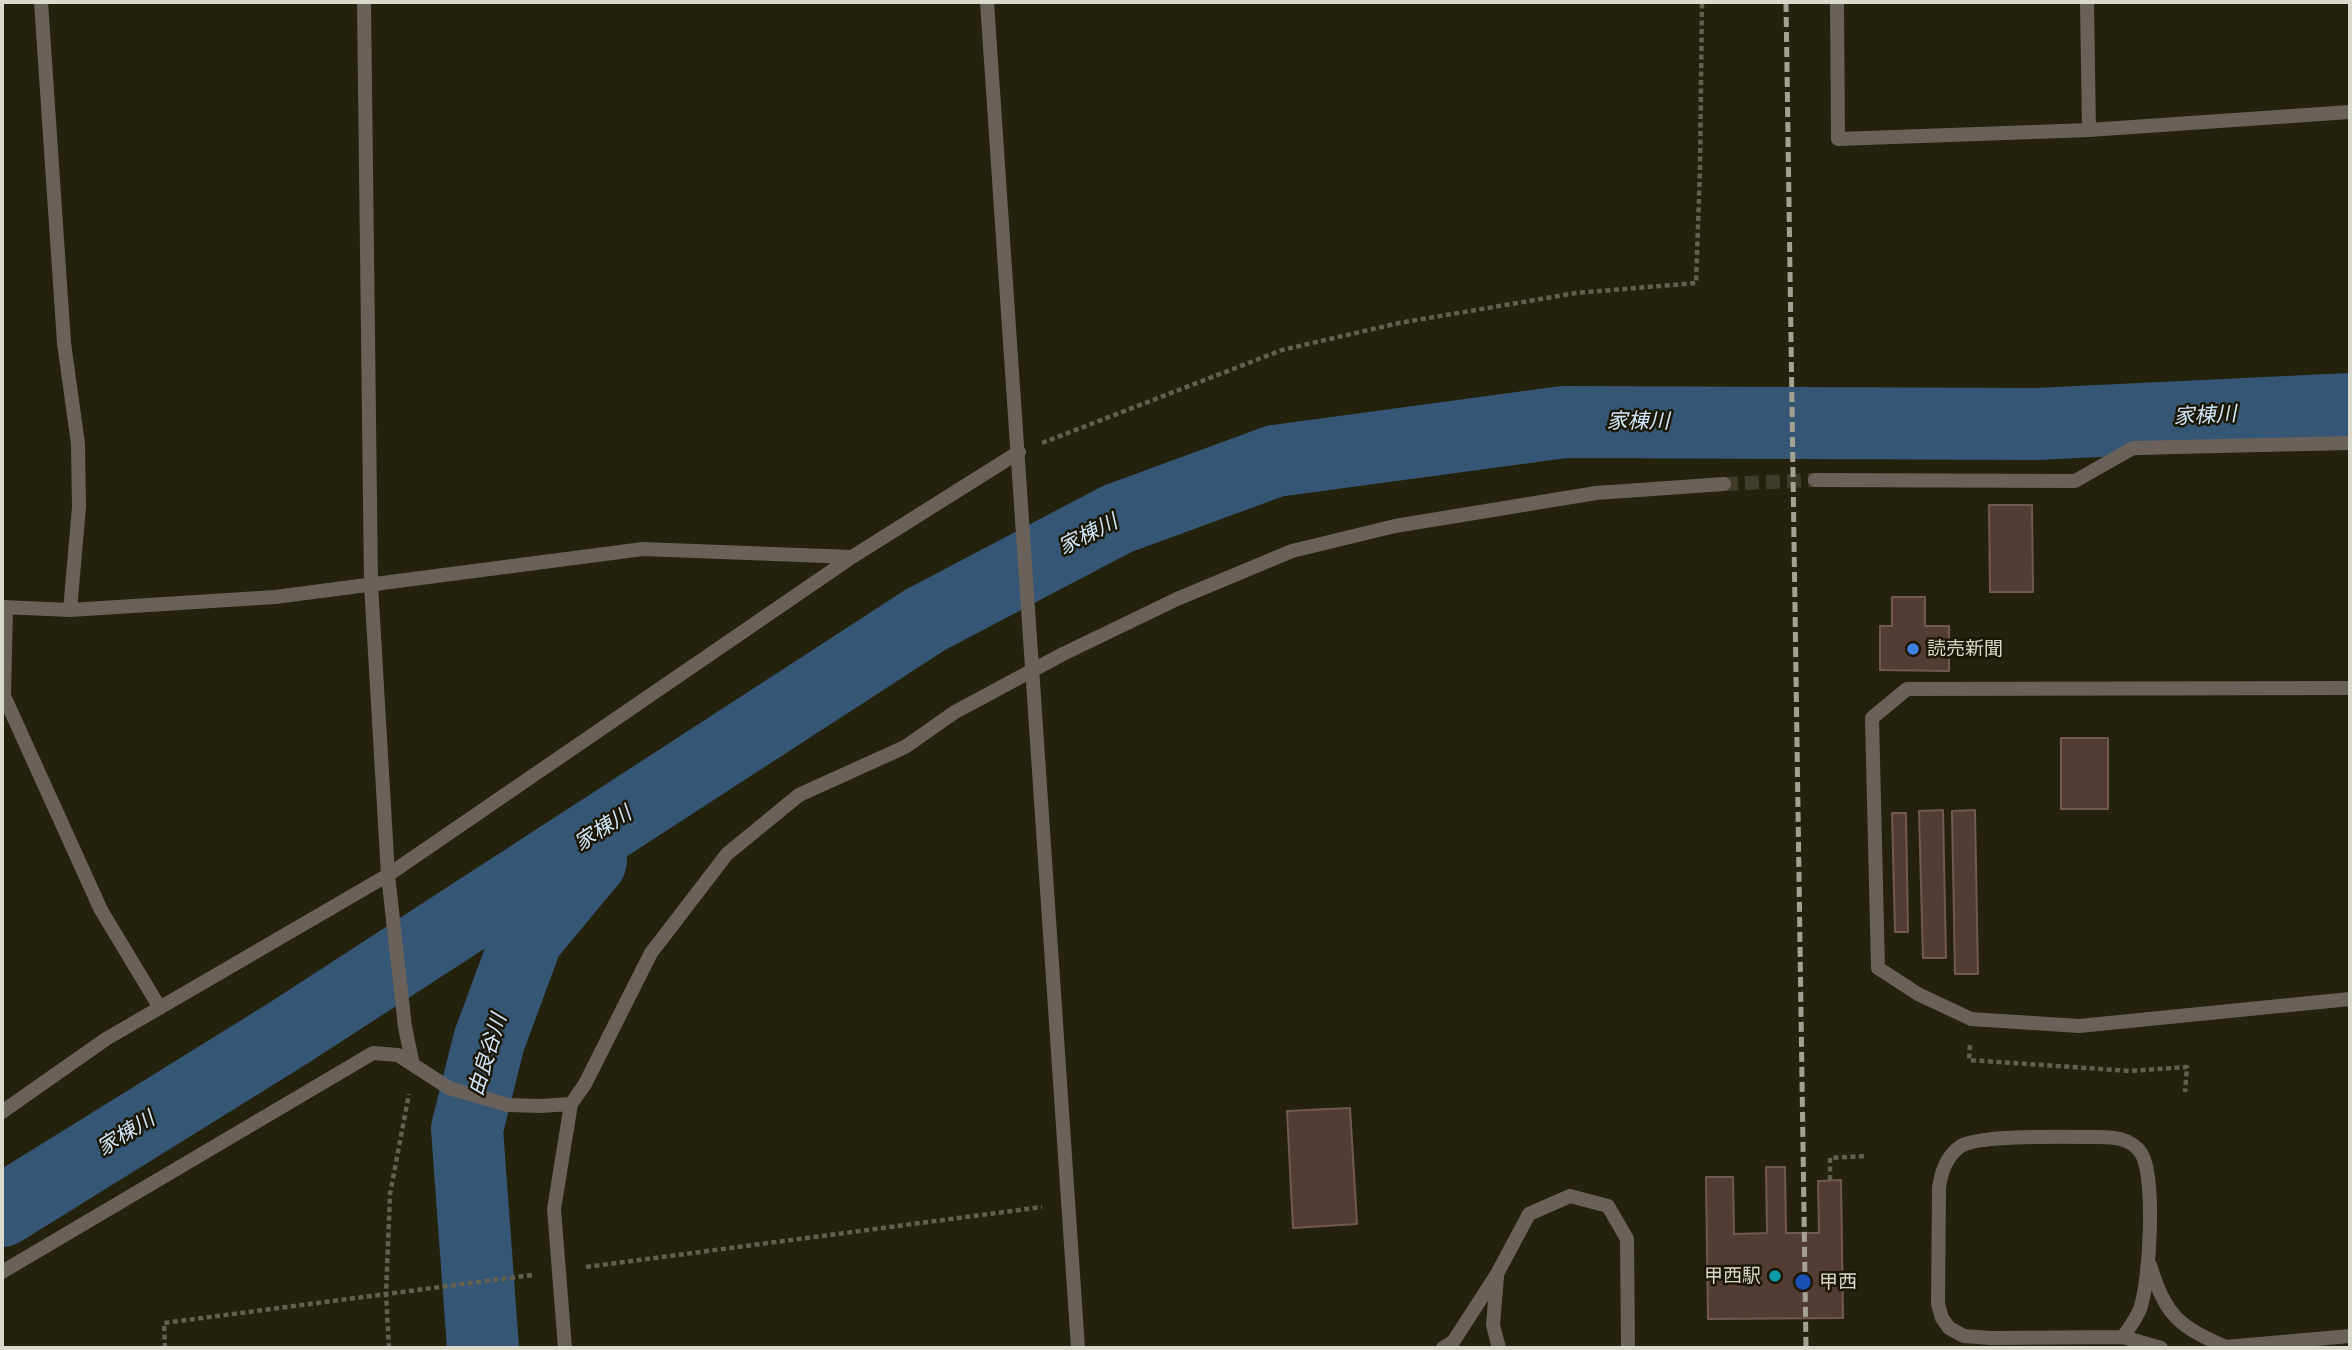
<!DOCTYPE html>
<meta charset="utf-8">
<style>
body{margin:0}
#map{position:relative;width:2352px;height:1350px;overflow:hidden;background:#24210c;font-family:Figtree,sans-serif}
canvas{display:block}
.frame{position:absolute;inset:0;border:4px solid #dbd9cc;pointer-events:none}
</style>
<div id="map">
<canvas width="2352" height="1350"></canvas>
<div class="frame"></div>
</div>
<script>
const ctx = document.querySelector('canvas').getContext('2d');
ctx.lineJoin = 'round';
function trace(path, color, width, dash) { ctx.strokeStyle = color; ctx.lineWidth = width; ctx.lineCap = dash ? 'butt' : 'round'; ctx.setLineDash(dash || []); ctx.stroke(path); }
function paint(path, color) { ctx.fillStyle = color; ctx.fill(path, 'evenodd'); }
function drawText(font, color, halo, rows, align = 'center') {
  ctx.font = font + ' Figtree,"Noto Sans JP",sans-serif'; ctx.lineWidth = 5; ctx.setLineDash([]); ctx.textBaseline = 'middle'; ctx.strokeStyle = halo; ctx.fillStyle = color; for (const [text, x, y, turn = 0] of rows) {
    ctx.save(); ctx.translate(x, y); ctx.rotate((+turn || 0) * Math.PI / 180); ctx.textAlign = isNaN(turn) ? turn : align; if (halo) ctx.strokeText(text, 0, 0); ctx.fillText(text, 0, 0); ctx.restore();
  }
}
const river = new Path2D(`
 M2,1211L287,1034L925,620L1117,519L1275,461L1564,422L2036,424L2350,409
 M483,1348L467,1129L489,1041L527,938L591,861`);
const building = new Path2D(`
 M1989,505H2032L2033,592H1990Z
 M1892,597H1925V626H1949V671L1880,670V626H1892Z
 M2061,738H2108V809H2061Z
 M1943,810L1946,958H1923L1919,811Z
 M1975,810L1978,974H1955L1952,811Z
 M1892,813H1906L1908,932H1895Z
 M1350,1108L1357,1224L1293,1228L1287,1111Z
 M1766,1167H1785L1786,1233H1819L1818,1181L1841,1180L1843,1318L1708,1319L1706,1177H1733L1734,1234L1767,1233Z`);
const minorTunnel = new Path2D(`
 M1724,484L1815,480`);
const path = new Path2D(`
 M1042,443L1282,350L1399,323L1576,293L1696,283L1700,169L1702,2
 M1970,1045L1969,1060L2130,1071L2187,1067L2185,1092
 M1830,1180V1158L1866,1156
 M586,1267L1042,1207
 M165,1348L164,1323L532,1275
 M389,1348L386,1294L390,1194L409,1094`);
const service = new Path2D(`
 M2150,1265C2166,1316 2178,1326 2226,1347
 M1497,1277L1493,1325L1499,1348
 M2123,1337C2129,1328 2136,1319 2140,1309C2150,1282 2156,1176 2141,1153C2131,1138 2114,1137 2098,1137C2071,1137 1980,1134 1961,1146C1946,1156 1941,1172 1939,1188L1938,1304L1942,1318L1949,1328L1964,1336L1991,1338L2123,1337L2161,1348
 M1443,1348L1453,1342L1497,1274L1529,1214L1570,1196L1608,1206L1627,1239L1628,1348`);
const minor = new Path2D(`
 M41,2L64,343L78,444L79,507L70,610
 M364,2L371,584L388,875L405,1027L413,1065
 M1837,2L1838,139L2089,130L2350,112
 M2087,2L2089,130
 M1815,480L2075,481L2133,448L2350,443
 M2,607L70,610L275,597L643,549L852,557
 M6,607L4,696L101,910L160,1008
 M2350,688L1907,689L1872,718L1878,968L1918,994L1971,1019L2079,1026L2350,999
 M2,1112L106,1039L388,875L852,557L1019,452
 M2,1272L373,1053L398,1055L449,1088L508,1105L540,1106L571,1104L585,1084L651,953L727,854L799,795L905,747L955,712L1063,654L1177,599L1292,551L1395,526L1596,493L1724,484
 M565,1348L554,1209L571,1104`);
const tertiary = new Path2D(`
 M987,2L1078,1348
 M2226,1347L2350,1336`);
const rail = new Path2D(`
 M1786,2L1806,1348`);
const markers = [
 [1913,649,7,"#3f7fe0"],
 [1775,1276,7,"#0f9aa8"],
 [1803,1282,9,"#1a4fb4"]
];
const poiNames = [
 ["読売新聞",1927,649],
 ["甲西駅",1761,1276,"right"],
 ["甲西",1819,1282]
];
const waterNames = [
 ["家棟川",2205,416,-3],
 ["家棟川",1638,422],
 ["家棟川",1088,535,-27],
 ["家棟川",603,829,-33],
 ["由良谷川",488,1055,-73],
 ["家棟川",126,1134,-32]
];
trace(river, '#355674', 72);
paint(building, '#523c33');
trace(building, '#715950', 2);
trace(minorTunnel, '#3f3d29', 14, [14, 7]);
trace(path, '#63604e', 4.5, [5, 3.5]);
trace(service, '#69615a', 14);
trace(minor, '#69615a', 14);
trace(tertiary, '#69615a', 14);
trace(rail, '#a4a192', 5, [10, 5]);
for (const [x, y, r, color] of markers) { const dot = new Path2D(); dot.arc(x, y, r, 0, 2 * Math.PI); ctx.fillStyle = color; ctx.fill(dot); trace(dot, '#1b1704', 2.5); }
drawText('19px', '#dbd9cc', '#1b1704', poiNames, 'left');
drawText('italic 21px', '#d0e6fc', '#1b1704', waterNames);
</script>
